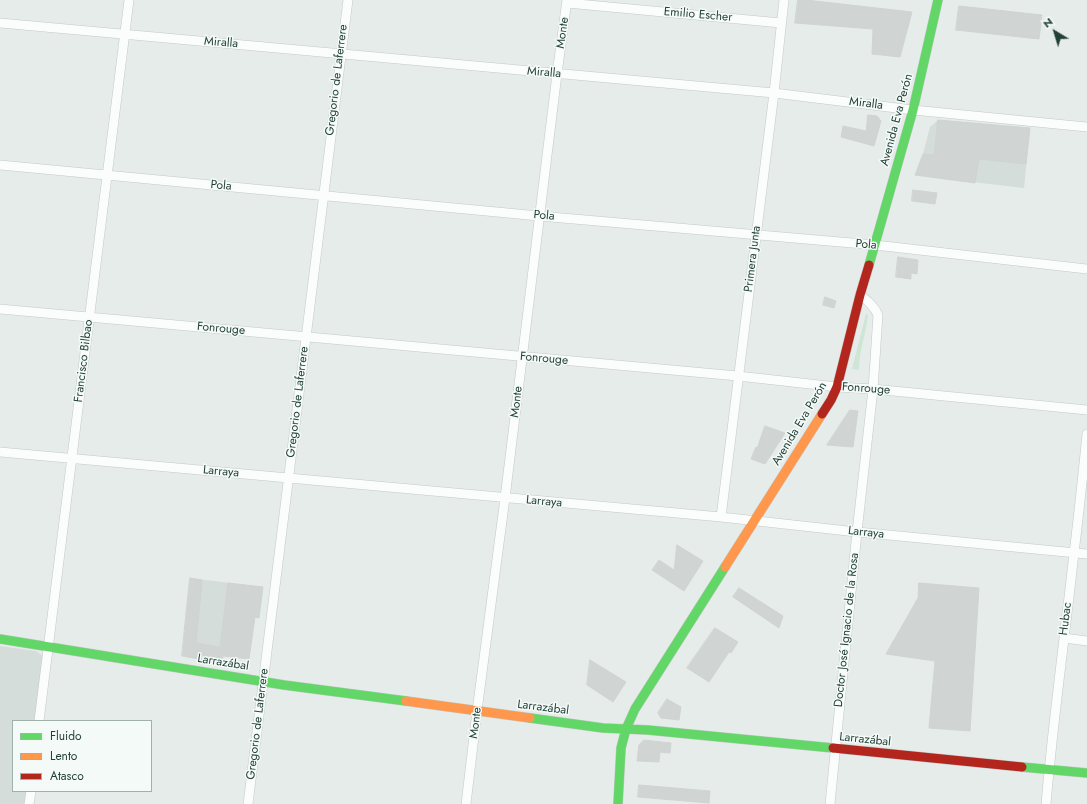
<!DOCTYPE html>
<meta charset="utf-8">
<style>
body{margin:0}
#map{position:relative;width:1087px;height:804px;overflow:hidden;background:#e6ece9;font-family:Jost,sans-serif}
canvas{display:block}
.legend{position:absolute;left:12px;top:720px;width:140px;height:72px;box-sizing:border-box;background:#f4faf7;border:1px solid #a0b0ab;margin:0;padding:5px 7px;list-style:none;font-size:12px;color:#234038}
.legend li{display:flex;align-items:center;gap:8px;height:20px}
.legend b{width:20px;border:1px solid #a0b0ab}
.north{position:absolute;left:1035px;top:12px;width:40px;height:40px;-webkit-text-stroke:3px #f4faf7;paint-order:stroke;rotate:322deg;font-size:11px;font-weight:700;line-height:16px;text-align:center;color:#234038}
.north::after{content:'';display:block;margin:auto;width:14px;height:18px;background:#234038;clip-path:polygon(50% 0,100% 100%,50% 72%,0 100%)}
</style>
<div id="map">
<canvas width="1087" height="804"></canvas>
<ul class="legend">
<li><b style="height:5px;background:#63d668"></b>Fluido</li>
<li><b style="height:5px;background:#ff974d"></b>Lento</li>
<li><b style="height:5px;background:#b3261e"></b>Atasco</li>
</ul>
<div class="north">N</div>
</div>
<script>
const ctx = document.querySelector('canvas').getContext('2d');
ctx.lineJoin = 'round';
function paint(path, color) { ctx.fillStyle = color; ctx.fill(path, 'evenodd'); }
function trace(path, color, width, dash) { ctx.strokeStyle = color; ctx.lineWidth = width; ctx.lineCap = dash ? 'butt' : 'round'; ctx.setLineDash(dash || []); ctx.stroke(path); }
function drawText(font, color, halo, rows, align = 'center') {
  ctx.font = font + ' Jost,sans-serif'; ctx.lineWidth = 3; ctx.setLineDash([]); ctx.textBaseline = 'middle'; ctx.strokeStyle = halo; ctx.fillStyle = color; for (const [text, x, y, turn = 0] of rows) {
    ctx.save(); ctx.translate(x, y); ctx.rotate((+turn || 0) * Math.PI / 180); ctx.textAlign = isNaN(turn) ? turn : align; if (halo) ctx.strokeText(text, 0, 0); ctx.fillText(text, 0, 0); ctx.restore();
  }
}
const built = new Path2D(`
 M938,120L1030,128L1024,188L947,179L915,175L923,154L930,127Z
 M190,578L263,587L259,618L225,614L220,647L196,643V647L183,645Z
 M0,646L36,651L43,656L39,721H13V791H31L29,804H0Z`);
const green = new Path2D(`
 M866,314L868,315C866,334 859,351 859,370L852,369Z`);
const building = new Path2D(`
 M798,0H806L912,12L900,57L872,54L873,29L795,23Z
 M959,6L1042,15L1039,39L956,30Z
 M868,115L877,116L881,121L874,146L841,137L843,126L866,131Z
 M938,120L1030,128L1026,164L979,159L975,183L915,175L923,154L934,155Z
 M913,190L937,193L935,204L912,201Z
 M898,257L918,260L917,274L911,273V279L896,277Z
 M825,297L836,301L834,308L823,305Z
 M850,410L858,411L853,447L827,445Z
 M765,426L785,433L765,464L751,459L756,447L757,448Z
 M677,545L703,561L684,591L652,570L659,560L674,570Z
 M190,578L202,580L196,643L220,647L228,583L263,587L259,618L255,617L249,659L223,656L222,663L182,656Z
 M919,583L979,588L970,731L929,728L935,661L886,654L918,598Z
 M739,588L783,616L779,628L733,597Z
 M715,628L738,642L731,653L729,652L709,682L687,668Z
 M590,660L626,682L613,702L587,685Z
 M667,699L681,707L679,720L661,718L658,713Z
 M644,740L671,743L670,753L660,752L659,762L637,761L639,745Z
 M639,785L710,791L709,803L638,797Z`);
const street = new Path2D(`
 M567,3L781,23
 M0,23L774,93L913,110L1087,127
 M0,165L539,216L875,245L1087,269
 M0,309L738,376L837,387L873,389L1087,410
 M0,452L721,517L857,532L1087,554
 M721,517L774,93L784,0
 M1064,638L1087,641
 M39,721L129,0
 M29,804L31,791
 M248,804L348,0
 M466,804L477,711L505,498L557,74L567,0
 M830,804L857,532L873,389L878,315C874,306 868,301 860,295
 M1046,804C1053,720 1065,636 1074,553C1079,513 1083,474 1087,434`);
const fast = new Path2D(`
 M869,265L913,110L938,0
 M0,639L284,685L406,701
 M530,718L603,728L648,730L833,748
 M1022,767L1087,773
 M618,804L621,748L626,729L635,709L725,567`);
const slow = new Path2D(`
 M725,567L822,414
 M406,701L530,718`);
const jam = new Path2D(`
 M822,414L831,400L837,387L860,295L869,265
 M833,748L1022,767`);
const streetNames = [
 ["Emilio Escher",698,15,5],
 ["Monte",563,33,-82],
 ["Miralla",221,43,5],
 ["Miralla",544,73,5],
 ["Gregorio de Laferrere",337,80,-83],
 ["Miralla",866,104,7],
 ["Avenida Eva Perón",897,120,-75],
 ["Pola",221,186,5],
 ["Pola",544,216,5],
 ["Pola",866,245,5],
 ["Primera Junta",753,259,-83],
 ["Fonrouge",221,329,5],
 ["Fonrouge",544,359,5],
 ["Francisco Bilbao",84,361,-83],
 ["Fonrouge",866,389,4],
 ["Gregorio de Laferrere",298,402,-83],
 ["Monte",517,402,-83],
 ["Avenida Eva Perón",800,424,-59],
 ["Larraya",221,472,5],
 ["Larraya",544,502,5],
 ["Larraya",866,533,6],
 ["Hubac",1066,619,-83],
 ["Doctor José Ignacio de la Rosa",847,630,-84],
 ["Larrazábal",223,663,9],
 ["Larrazábal",543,708,7],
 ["Monte",476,723,-83],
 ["Gregorio de Laferrere",258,724,-83],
 ["Larrazábal",865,740,6]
];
paint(built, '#d4ddd9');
paint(green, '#cfe5d6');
paint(building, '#d0d5d3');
trace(building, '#cfd4d2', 1);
trace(street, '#c3c9c6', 10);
trace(fast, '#c2c9c6', 10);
trace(slow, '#c2c9c6', 10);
trace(jam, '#c2c9c6', 10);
trace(street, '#fbfcfc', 9);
trace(fast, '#63d668', 9);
trace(slow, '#ff974d', 9);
trace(jam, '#b3261e', 9);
drawText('12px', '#234038', '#f4faf7', streetNames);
</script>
